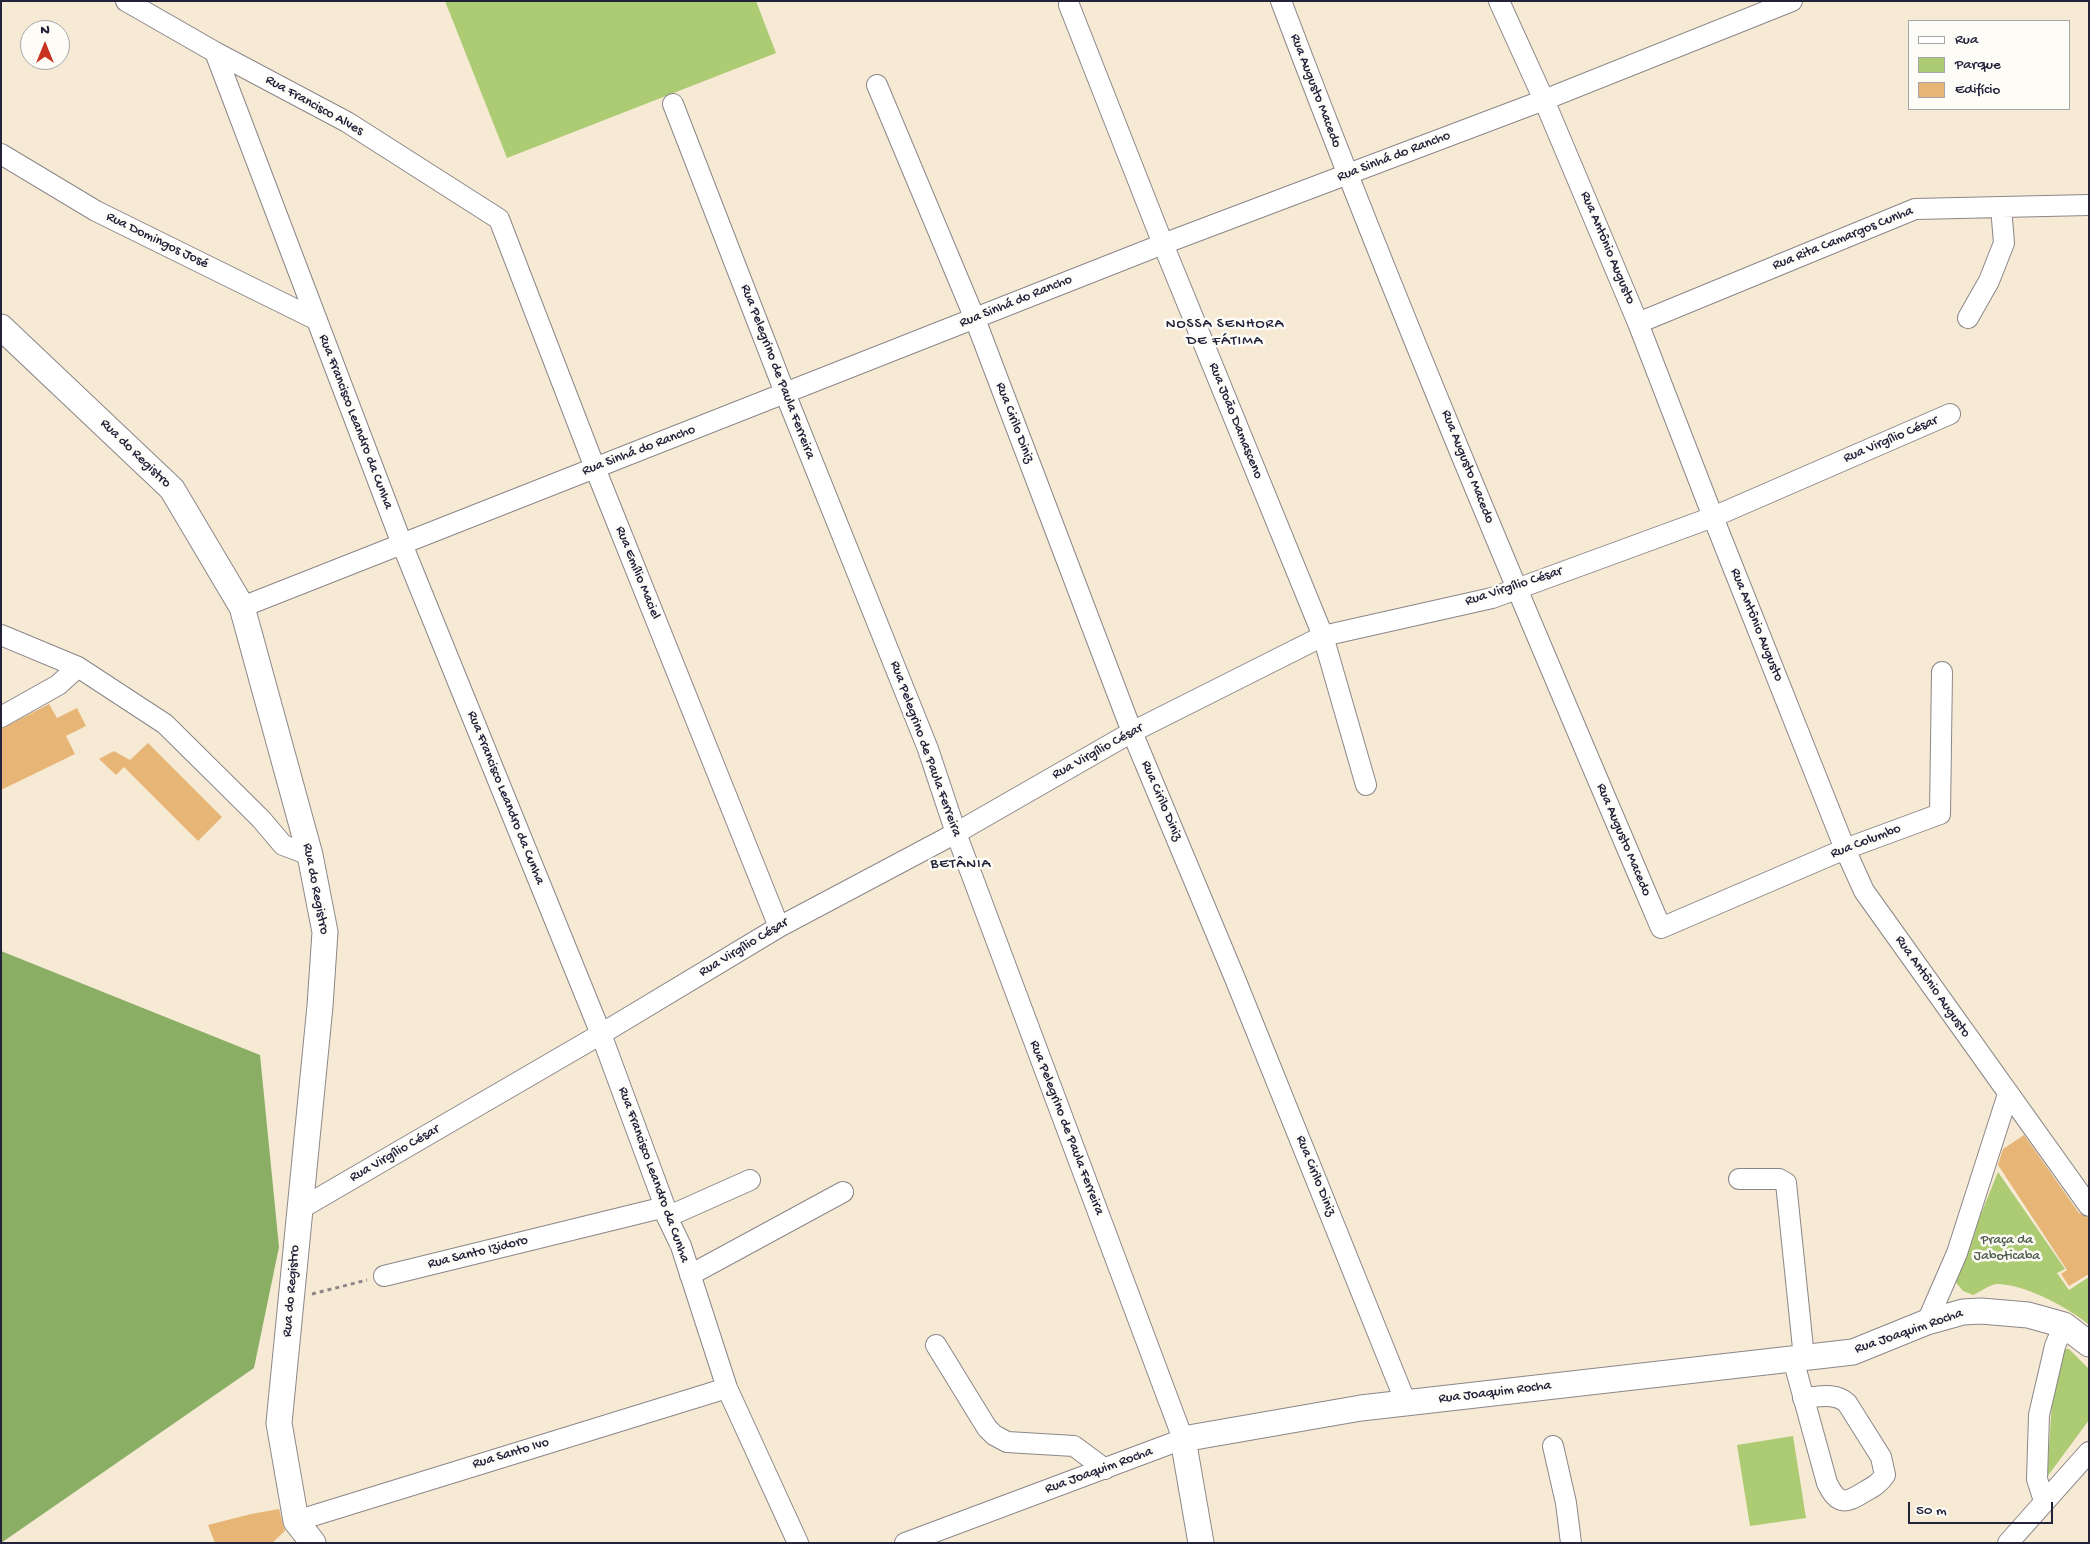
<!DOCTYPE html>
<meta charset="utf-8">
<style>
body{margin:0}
#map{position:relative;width:2090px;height:1544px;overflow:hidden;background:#f6ead5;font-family:"Gochi Hand",sans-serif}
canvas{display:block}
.frame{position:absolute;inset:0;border:2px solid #22223b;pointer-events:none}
.legend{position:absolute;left:1908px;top:20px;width:162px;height:90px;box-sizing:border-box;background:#fdfcf7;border:1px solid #a5a5ac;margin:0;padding:6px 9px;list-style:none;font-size:15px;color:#22223b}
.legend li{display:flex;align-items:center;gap:10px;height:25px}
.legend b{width:25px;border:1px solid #a5a5ac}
.north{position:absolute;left:20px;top:20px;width:50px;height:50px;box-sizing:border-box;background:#fdfcf7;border:1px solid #a5a5ac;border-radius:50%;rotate:0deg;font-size:14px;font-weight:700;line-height:20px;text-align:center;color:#22223b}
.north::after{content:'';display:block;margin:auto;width:18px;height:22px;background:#c8321e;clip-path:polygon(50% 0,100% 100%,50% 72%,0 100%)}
.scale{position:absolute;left:1908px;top:1502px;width:145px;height:22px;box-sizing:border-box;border:2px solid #22223b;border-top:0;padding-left:6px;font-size:15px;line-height:18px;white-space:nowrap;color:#22223b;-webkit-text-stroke:4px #fdfcf7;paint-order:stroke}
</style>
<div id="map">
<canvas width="2090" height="1544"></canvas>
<div class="frame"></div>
<ul class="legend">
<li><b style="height:6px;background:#fff"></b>Rua</li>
<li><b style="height:14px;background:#adcb72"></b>Parque</li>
<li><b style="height:14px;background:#e7b677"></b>Edifício</li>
</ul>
<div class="north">N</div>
<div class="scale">50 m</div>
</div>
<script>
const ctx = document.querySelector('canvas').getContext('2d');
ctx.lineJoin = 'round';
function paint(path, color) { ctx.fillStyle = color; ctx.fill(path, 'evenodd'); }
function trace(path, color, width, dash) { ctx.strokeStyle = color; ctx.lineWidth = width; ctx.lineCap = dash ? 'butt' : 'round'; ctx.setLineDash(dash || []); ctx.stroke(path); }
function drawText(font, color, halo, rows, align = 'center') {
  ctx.font = font + ' "Gochi Hand",sans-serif'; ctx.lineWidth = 5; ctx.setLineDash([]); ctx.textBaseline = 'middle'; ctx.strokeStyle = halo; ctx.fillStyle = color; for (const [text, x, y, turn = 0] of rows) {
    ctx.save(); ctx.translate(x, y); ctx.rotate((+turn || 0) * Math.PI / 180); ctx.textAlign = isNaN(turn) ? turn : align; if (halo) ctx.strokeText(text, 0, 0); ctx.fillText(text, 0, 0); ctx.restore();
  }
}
const green = new Path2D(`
 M445,1H756L776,53L507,158Z
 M1998,1172L2065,1269L2057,1273L2069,1290L2089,1277V1325C2068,1307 2026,1285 1998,1284C1990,1284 1980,1292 1973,1295L1963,1291L1954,1280Z
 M2064,1349H2069L2089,1369V1420L2047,1477L2052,1402L2061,1353Z
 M1793,1436L1806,1518L1750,1526L1737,1445Z`);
const forest = new Path2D(`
 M1,951L260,1055L279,1247L254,1368L1,1543Z`);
const building = new Path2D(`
 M49,704L57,718L77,708L86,726L66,736L75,754L1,790V729Z
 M148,743L222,817L198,841L124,767L116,775L99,759L114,751L130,760Z
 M2024,1135L2079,1213L2089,1218V1274L2069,1286L2061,1274L2067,1270L1998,1165L2003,1149Z
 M279,1509L285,1531L272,1543H215L208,1525L251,1514Z`);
const path = new Path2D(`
 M312,1294L367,1280`);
const minor = new Path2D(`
 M126,1L215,52L347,122L499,219L595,468L779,927
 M1281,1C1399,314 1530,621 1661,928L1845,849L1940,814L1942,672
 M1499,1L1544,100L1638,323L1713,517L1845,849L1864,891L2089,1206
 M1069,5L1163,244L1323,636L1366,785
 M215,52L402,544L601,1034L665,1207L667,1217L681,1246L727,1388L798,1543
 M877,85L975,319L1132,732L1236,981L1406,1403
 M673,104L785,393L928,749L956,833L1183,1439L905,1543
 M1,154L96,211L317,320
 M1968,318L1989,281L2004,243L2001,207
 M1638,323L1915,209L2089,205
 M242,607L1163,244L1544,100L1792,1
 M1,635L78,667L165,724L261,819L283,845L310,855
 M1,717L58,685L78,667
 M1739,1179H1779L1786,1183L1804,1358
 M300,1209L601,1034L779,927L956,833L1132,732L1323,636L1492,598L1713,517L1950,414
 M667,1217L750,1180
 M690,1275L843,1192
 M384,1276L665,1207
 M1927,1322L1957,1253L2008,1094
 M936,1345L987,1428L994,1435L1007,1442L1074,1446L1105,1469
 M1793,1359L1827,1483C1838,1505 1845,1504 1864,1492C1873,1487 1880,1483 1885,1475L1881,1457L1847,1403C1835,1392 1818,1397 1803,1398
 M1553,1446L1566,1503L1571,1543
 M2044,1501L2037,1479L2039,1415L2055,1346L2064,1325
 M296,1521L727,1388
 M2008,1543L2089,1452`);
const major = new Path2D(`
 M1,327L172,489L242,607L310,855L325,932L320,1006L279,1423L296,1521L313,1543
 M1201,1543L1183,1439L1361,1408L1853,1352L1927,1322L1963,1312L1981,1311L2028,1315L2064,1325L2089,1344`);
const streetNames = [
 ["Rua Augusto Macedo",1315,91,69],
 ["Rua Francisco Alves",314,106,29],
 ["Rua Sinhá do Rancho",1394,157,-21],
 ["Rua Rita Camargos Cunha",1843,239,-22],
 ["Rua Domingos José",157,241,26],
 ["Rua Antônio Augusto",1607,248,67],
 ["Rua Sinhá do Rancho",1016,302,-22],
 ["Rua Pelegrino de Paula Ferreira",777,372,69],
 ["Rua João Damasceno",1235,421,68],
 ["Rua Francisco Leandro da Cunha",355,422,69],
 ["Rua Cirilo Diniz",1014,423,69],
 ["Rua Virgílio César",1891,440,-23],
 ["Rua Sinhá do Rancho",639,451,-21],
 ["Rua do Registro",135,454,44],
 ["Rua Augusto Macedo",1467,467,68],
 ["Rua Emílio Maciel",637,573,68],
 ["Rua Virgílio César",1514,587,-18],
 ["Rua Antônio Augusto",1756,625,68],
 ["Rua Pelegrino de Paula Ferreira",925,749,70],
 ["Rua Virgílio César",1098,752,-29],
 ["Rua Francisco Leandro da Cunha",505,798,68],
 ["Rua Cirilo Diniz",1161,801,67],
 ["Rua Augusto Macedo",1623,840,67],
 ["Rua Columbo",1866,842,-21],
 ["Rua do Registro",315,889,79],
 ["Rua Virgílio César",744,948,-31],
 ["Rua Antônio Augusto",1932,987,55],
 ["Rua Pelegrino de Paula Ferreira",1066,1128,69],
 ["Rua Virgílio César",395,1154,-30],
 ["Rua Francisco Leandro da Cunha",653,1175,70],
 ["Rua Cirilo Diniz",1315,1176,68],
 ["Rua Santo Izidoro",478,1253,-14],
 ["Rua do Registro",292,1291,-85],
 ["Rua Joaquim Rocha",1909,1332,-19],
 ["Rua Joaquim Rocha",1495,1393,-7],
 ["Rua Santo Ivo",511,1454,-17],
 ["Rua Joaquim Rocha",1099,1471,-20]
];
const parkNames = [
 ["Praça da",2007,1241],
 ["Jaboticaba",2007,1257]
];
const neighbourhoodNames = [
 ["NOSSA SENHORA",1225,325],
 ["DE FÁTIMA",1225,342],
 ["BETÂNIA",961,865]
];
paint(green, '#adcb72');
paint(forest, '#8aaf64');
paint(building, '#e7b677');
trace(minor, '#8c8688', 22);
trace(major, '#8c8688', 27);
trace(path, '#8c8688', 3, [4, 4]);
trace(minor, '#fff', 20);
trace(major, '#fff', 25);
drawText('14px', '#22223b', '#fdfcf7', streetNames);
drawText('14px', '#535d4e', '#fdfcf7', parkNames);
ctx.letterSpacing = '1px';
drawText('15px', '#22223b', '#fdfcf7', neighbourhoodNames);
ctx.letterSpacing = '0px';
</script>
